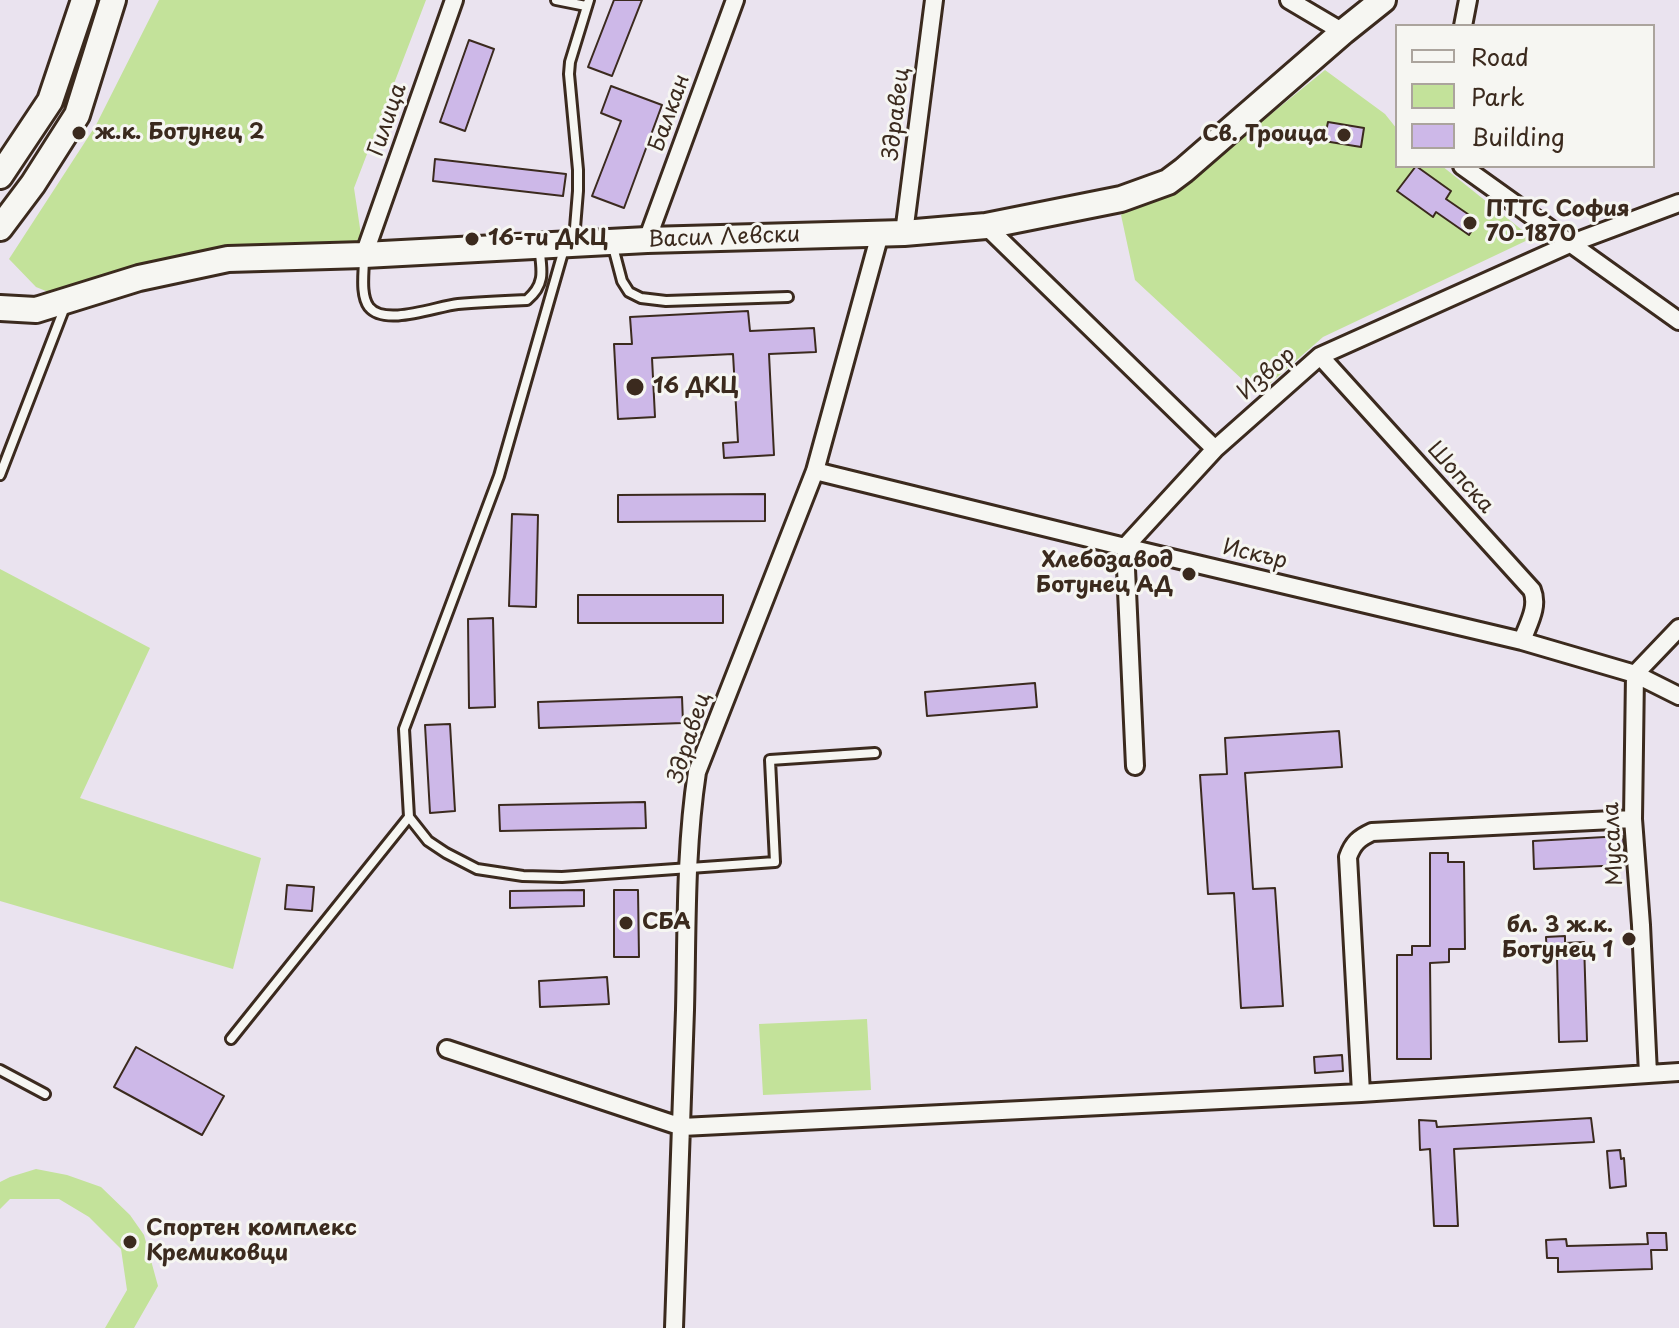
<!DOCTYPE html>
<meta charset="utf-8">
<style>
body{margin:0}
#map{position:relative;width:1679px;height:1328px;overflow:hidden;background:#eae3ef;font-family:"Playpen Sans",sans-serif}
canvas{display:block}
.legend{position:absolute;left:1395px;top:24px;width:260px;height:144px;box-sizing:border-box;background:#f6f6f2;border:2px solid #aba49d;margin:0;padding:10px 14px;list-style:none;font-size:24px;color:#3b2a1e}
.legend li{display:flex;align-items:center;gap:16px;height:40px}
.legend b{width:40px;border:2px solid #aba49d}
</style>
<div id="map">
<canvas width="1679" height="1328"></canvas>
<ul class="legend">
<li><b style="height:10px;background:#f6f6f2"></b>Road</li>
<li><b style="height:22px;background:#c3e29a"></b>Park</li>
<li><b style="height:22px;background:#cdb8e8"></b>Building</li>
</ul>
</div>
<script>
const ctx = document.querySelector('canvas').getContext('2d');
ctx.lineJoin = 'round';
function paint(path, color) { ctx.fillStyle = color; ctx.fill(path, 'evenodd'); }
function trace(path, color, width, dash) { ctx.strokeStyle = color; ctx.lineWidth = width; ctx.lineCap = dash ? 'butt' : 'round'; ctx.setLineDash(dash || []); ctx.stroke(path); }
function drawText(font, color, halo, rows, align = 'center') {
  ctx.font = font + ' "Playpen Sans",sans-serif'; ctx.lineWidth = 6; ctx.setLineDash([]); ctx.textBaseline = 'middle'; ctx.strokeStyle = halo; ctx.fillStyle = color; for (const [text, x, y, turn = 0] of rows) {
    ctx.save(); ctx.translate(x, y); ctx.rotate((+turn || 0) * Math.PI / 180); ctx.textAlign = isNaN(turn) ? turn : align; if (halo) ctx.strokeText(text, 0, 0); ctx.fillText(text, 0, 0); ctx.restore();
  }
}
const green = new Path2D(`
 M159,0H426L354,188L364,255L228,259L68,300L36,287L9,259L96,125Z
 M1325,70L1385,114L1397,129V166H1442L1532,238L1323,337L1258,394L1135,280L1121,215L1142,200L1183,186Z
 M0,569L150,648L80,798L261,858L233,969L0,901Z
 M867,1019L871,1090L763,1095L759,1024Z
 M36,1169L67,1175L101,1187L130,1215L144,1235L158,1286L134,1328H105L127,1290L121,1249L89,1217L59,1199H10L0,1209V1182L10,1177Z`);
const building = new Path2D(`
 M614,0H642L612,76L588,67Z
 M469,40L494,49L465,131L440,122Z
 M611,86L662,105L624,208L592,196L621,121L601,113Z
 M1328,122L1364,128L1361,147L1324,141Z
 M435,159L566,174L563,196L433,181Z
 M1416,166L1451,191L1446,199L1478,221L1469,235L1436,212L1433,217L1397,191Z
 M748,311L750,331L814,328L816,352L769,354L774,455L724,458L723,443L738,442L733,354L652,358L655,417L618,419L614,344H632L630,317Z
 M765,494V521L618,522V495Z
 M512,514L538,515L536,607L509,606Z
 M578,595H723V623H578Z
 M493,618L495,707L469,708L468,619Z
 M1035,683L1037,707L927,716L925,692Z
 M682,697L683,723L539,728L538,702Z
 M450,724L455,811L430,813L425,725Z
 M1339,731L1342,767L1245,773L1253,889L1275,888L1283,1006L1241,1008L1234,893L1208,894L1200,775L1227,774L1225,738Z
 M645,802L646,828L500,831L499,805Z
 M1623,836L1625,865L1534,869L1533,841Z
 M1430,853H1448V862H1464L1465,949H1449V962L1430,963L1431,1059H1397V955H1412V946H1430Z
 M287,885L314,887L312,911L285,909Z
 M584,890V906L510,908V891Z
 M614,890H638L639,957H614Z
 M1565,936V943L1584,942L1587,1041L1559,1042L1557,957L1547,958L1546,937Z
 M607,977L609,1004L540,1007L539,981Z
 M136,1047L224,1096L202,1135L114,1087Z
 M1342,1055L1343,1071L1315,1073L1314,1057Z
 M1591,1118L1594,1142L1454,1149L1458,1226H1434L1430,1149L1420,1150L1419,1120L1436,1121L1437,1127Z
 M1620,1150L1621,1159L1624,1158L1626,1186L1610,1188L1607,1151Z
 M1647,1233H1666L1667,1250H1651L1652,1269L1558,1272V1258H1547L1546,1240L1566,1239L1567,1246L1648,1244Z`);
const lane = new Path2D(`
 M556,0L586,6
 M574,240L578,191V170L569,74L570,62L589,0
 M612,243L622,281L629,292L641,298L666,301L788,297
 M564,249L499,476L404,729L409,817L428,841L446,853L477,869L523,876L562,877L775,862L770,760L875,753
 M364,258C364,272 360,295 369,307C385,327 437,306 458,304C481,302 504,301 527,300C546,284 542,270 539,247
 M0,475L66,304
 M231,1039L409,817
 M0,1070L45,1094`);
const street = new Path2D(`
 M1289,0L1343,32
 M1463,26L1468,0
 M1462,166L1679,321
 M986,226L1215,449
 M904,233L934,0
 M647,240L735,0
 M364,255L454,0
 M1320,356L1532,590C1539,607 1528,624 1522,641
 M815,471L1125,547L1522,641L1635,674L1679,696
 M1135,766L1125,547L1215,449L1320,356L1572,243L1679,203
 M447,1049L682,1127L1361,1093L1679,1072
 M1648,1074L1641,925L1633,819L1635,674L1679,628
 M1361,1093L1348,857C1353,843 1359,838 1372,832L1633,819
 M674,1328C678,1222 682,1116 685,1010C687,931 685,851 697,772L815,471L880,234`);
const secondary = new Path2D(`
 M0,176L50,101L84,0
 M0,228L33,184L77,115L113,0
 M0,308L36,310L139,278L228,259L364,255L647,240L904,233L986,226L1121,199L1168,182L1184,170L1343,32L1383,0`);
const markers = [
 [79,133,8,"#3b2a1e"],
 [1344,135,8,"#3b2a1e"],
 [1470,223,8,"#3b2a1e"],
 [472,239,8,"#3b2a1e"],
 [635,387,10,"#3b2a1e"],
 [1189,574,8,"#3b2a1e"],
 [626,923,8,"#3b2a1e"],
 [1629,939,8,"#3b2a1e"],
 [130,1242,8,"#3b2a1e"]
];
const streetNames = [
 ["Балкан",670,113,-70],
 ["Здравец",897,114,-83],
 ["Гилица",388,120,-71],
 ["Васил Левски",724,238,-2],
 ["Извор",1267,374,-41],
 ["Шопска",1460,478,48],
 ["Искър",1255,555,13],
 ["Здравец",690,738,-72],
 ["Мусала",1614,844,-93]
];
const poiNames = [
 ["ж.к. Ботунец 2",95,133],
 ["Св. Троица",1328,135,"right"],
 ["ПТТС София",1486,210],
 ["70-1870",1486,235],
 ["16-ти ДКЦ",488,239],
 ["16 ДКЦ",653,387],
 ["Хлебозавод",1173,561,"right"],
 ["Ботунец АД",1173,586,"right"],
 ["СБА",642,923],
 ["бл. 3 ж.к.",1613,926,"right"],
 ["Ботунец 1",1613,951,"right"],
 ["Спортен комплекс",146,1229],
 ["Кремиковци",146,1254]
];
paint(green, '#c3e29a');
paint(building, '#cdb8e8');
trace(building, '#3b2a1e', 2);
trace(lane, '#3b2a1e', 14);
trace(street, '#3b2a1e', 22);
trace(secondary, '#3b2a1e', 30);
trace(lane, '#f6f6f2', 8);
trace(street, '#f6f6f2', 16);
trace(secondary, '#f6f6f2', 24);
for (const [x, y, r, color] of markers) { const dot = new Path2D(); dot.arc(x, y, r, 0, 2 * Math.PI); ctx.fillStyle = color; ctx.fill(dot); trace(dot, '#f6f6f2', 3); }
drawText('22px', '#3b2a1e', '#f6f6f2', streetNames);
drawText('bold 22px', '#3b2a1e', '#f6f6f2', poiNames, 'left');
</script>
